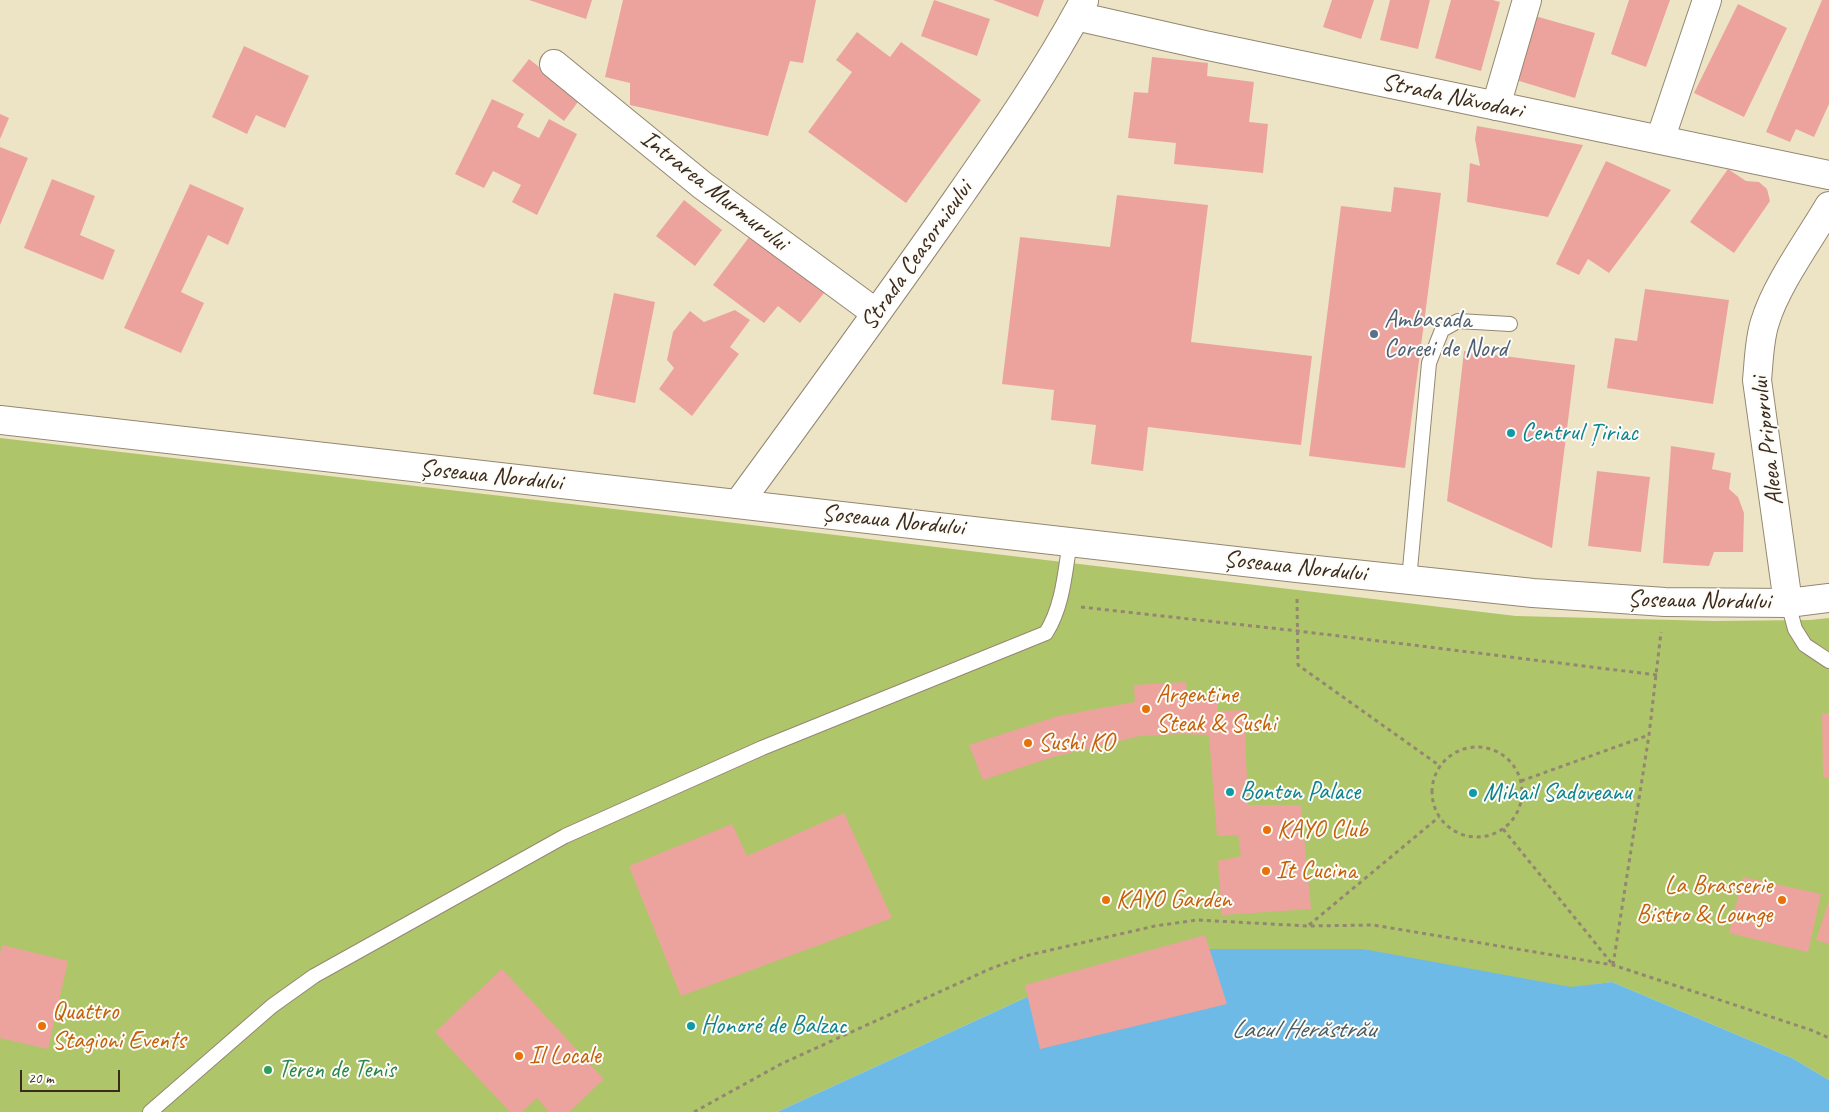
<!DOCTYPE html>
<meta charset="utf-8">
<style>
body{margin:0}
#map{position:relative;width:1829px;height:1112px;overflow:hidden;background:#ede4c5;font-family:Caveat,sans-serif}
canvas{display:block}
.scale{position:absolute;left:20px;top:1070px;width:100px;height:22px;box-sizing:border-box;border:2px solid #3b2a1e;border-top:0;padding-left:6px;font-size:15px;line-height:18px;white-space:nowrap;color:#3b2a1e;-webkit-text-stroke:4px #fdfcf7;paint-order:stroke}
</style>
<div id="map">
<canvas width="1829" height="1112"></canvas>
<div class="scale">20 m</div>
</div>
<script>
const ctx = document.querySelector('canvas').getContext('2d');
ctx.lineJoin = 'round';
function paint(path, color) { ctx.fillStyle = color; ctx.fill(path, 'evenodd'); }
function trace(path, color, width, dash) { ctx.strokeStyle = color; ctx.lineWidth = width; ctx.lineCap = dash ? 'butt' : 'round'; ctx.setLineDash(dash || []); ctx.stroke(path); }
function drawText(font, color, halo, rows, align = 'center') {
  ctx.font = font + ' Caveat,sans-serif'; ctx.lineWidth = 4; ctx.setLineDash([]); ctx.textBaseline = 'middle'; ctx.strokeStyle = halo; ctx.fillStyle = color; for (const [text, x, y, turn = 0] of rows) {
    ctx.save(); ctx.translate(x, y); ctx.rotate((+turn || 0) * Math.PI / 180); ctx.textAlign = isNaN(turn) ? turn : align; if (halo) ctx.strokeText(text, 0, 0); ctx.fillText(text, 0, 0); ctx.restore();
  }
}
const green = new Path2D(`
 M0,438L718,521L1516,616L1714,621L1810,620L1829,618V1080L1792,1058L1612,982L1571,988L1027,997L777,1112H0Z`);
const water = new Path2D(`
 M1199,949H1363L1571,987L1612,982L1792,1058L1829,1080V1112H777L1027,997Z`);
const building = new Path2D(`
 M529,0H592L586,19Z
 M623,0H816L803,63L790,61L768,136L630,105V83L605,77Z
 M934,0L990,19L977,56L921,36Z
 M993,0H1044L1038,17Z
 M1332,0H1374L1361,39L1323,27Z
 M1390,0H1430L1418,49L1380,40Z
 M1451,0H1493L1500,2L1481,71L1435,58Z
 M1629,0H1670L1646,67L1611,54Z
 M1822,0H1829V104L1814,137L1796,129L1790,142L1766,132Z
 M1738,4L1787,28L1744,117L1694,93Z
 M1535,16L1595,33L1575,98L1516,80Z
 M857,32L890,57L901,42L981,100L906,203L808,132L852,72L836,60Z
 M244,46L309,76L285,128L256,115L247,134L212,117Z
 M1152,57L1208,63L1207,76L1254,82L1249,122L1268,124L1263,173L1174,164L1176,143L1128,138L1134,92L1148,93Z
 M529,59L580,99L564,121L512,81Z
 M492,99L524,114L517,127L539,138L549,119L577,134L537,215L512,202L521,185L493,171L484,188L455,174Z
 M0,114L9,118L0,139Z
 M1477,126L1583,145L1548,217L1467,202L1470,163L1480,166L1475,139Z
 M0,147L28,158L0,225Z
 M1606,161L1671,190L1609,273L1588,259L1579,275L1556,264Z
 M1728,169L1746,181L1759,182L1767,189L1770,201L1734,253L1690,222Z
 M52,179L95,196L80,235L115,250L103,280L24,248Z
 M190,184L244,208L228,245L208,235L181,292L204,303L181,353L124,328Z
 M1394,187L1441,193L1405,468L1309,456L1341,206L1391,212Z
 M1117,195L1208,205L1191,342L1312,356L1301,445L1148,427L1143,471L1091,464L1096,425L1051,420L1054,390L1002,384L1020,237L1110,247Z
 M684,200L722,230L695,266L656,236Z
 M750,236L824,293L800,323L778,306L764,323L713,285Z
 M1645,289L1729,300L1713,404L1607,388L1615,338L1637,341Z
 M614,293L655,302L635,403L593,394Z
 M735,310L750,320L730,347L739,354L692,416L659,389L674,368L667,360L673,332L690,311L704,322Z
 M1464,351L1575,365L1552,548L1447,501Z
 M1671,446L1715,453L1712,469L1731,473L1729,489L1738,497L1744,513L1743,552H1714L1709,566L1663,563Z
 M1597,471L1650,477L1641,552L1588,546Z
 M1186,682L1187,698L1217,696L1218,711L1244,710L1248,805H1301L1311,909L1222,915L1218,861L1241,856L1238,835L1217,836L1209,735L1181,734L1140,736L1053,757L983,780L969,745L1058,716L1135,702L1134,685Z
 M1822,713H1829V777H1823Z
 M844,813L892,918L681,996L629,866L732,824L747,856Z
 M1743,877L1821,894L1808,952L1729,933Z
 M1829,901V944L1816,940Z
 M1205,935L1227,1004L1040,1049L1025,985Z
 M2,945L68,961L48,1049L0,1038V954Z
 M502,969L604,1079L569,1112H549L537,1098L522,1112H510L435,1032Z`);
const path = new Path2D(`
 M1297,599L1298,665L1440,766
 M1081,607L1298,631L1657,675
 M1432 792a45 45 0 1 1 90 0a45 45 0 1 1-90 0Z
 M1521,781L1649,735
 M1503,829L1613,965
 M1309,925L1439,817
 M1613,965L1649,735L1661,632
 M694,1112L781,1064L992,968L1029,955L1155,926L1197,920L1308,926L1373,925L1613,965L1811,1030L1829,1038`);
const service = new Path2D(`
 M1409,580L1429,363L1442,330L1458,321L1510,324
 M1788,603L1795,629L1805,645L1829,661
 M150,1112L272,1006L314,976L565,836L762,748L1046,633C1063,606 1065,572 1070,541`);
const minor = new Path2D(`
 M1076,16L1204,45L1829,175
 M554,64L702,185L876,313
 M1496,106L1527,0
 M1660,140L1707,0
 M738,504C807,410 875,316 942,221C992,149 1043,78 1084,1
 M1788,603L1757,380C1759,361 1759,340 1765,322C1776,285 1809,240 1829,206`);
const secondary = new Path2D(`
 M0,420L1297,568L1533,593L1665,602L1788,603L1829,598`);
const markers = [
 [1374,334,5,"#5c6f8a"],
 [1511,433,5,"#0f9aa8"],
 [1146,709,5,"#e8710a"],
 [1028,743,5,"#e8710a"],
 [1230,792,5,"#0f9aa8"],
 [1473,793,5,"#0f9aa8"],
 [1267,830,5,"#e8710a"],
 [1266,871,5,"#e8710a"],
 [1106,900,5,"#e8710a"],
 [1782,900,5,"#e8710a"],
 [42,1026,5,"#e8710a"],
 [691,1026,5,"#0f9aa8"],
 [519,1056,5,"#e8710a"],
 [268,1070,5,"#2e9e5b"]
];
const streetNames = [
 ["Strada Năvodari",1452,97,12],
 ["Intrarea Murmurului",714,191,38],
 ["Strada Ceasornicului",917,256,-55],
 ["Aleea Priporului",1768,441,-97],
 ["Șoseaua Nordului",491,476,6],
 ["Șoseaua Nordului",893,521,6],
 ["Șoseaua Nordului",1295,567,6],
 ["Șoseaua Nordului",1699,601,1]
];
const serviceNames = [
 ["Ambasada",1384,320],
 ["Coreei de Nord",1384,349]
];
const cultureNames = [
 ["Centrul Țiriac",1521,433],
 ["Bonton Palace",1240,792],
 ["Mihail Sadoveanu",1483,793],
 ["Honoré de Balzac",701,1026]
];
const foodNames = [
 ["Argentine",1156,695],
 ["Steak & Sushi",1156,724],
 ["Sushi KO",1038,743],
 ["KAYO Club",1277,830],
 ["It Cucina",1276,871],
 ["La Brasserie",1772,886,"right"],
 ["Bistro & Lounge",1772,915,"right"],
 ["KAYO Garden",1116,900],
 ["Quattro",52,1012],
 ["Stagioni Events",52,1041],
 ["Il Locale",529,1056]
];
const leisureNames = [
 ["Teren de Tenis",278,1070]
];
const waterNames = [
 ["Lacul Herăstrău",1303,1030]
];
paint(green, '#afc56a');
paint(water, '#6dbae7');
paint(building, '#eda39d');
trace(service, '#948772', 16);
trace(minor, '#948772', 30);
trace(secondary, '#948772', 30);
trace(path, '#948772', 3, [4, 4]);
trace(service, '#fff', 14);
trace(minor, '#fff', 28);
trace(secondary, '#fff', 28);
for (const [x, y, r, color] of markers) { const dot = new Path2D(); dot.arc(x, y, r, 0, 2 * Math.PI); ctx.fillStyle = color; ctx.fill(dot); trace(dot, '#fdfcf7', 2); }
drawText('25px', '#3b2a1e', '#fdfcf7', streetNames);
drawText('25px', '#4e5e75', '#fdfcf7', serviceNames, 'left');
drawText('25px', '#0d838f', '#fdfcf7', cultureNames, 'left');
drawText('25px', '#c56008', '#fdfcf7', foodNames, 'left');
drawText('25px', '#27864d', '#fdfcf7', leisureNames, 'left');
drawText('italic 26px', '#4c5c64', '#fdfcf7', waterNames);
</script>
